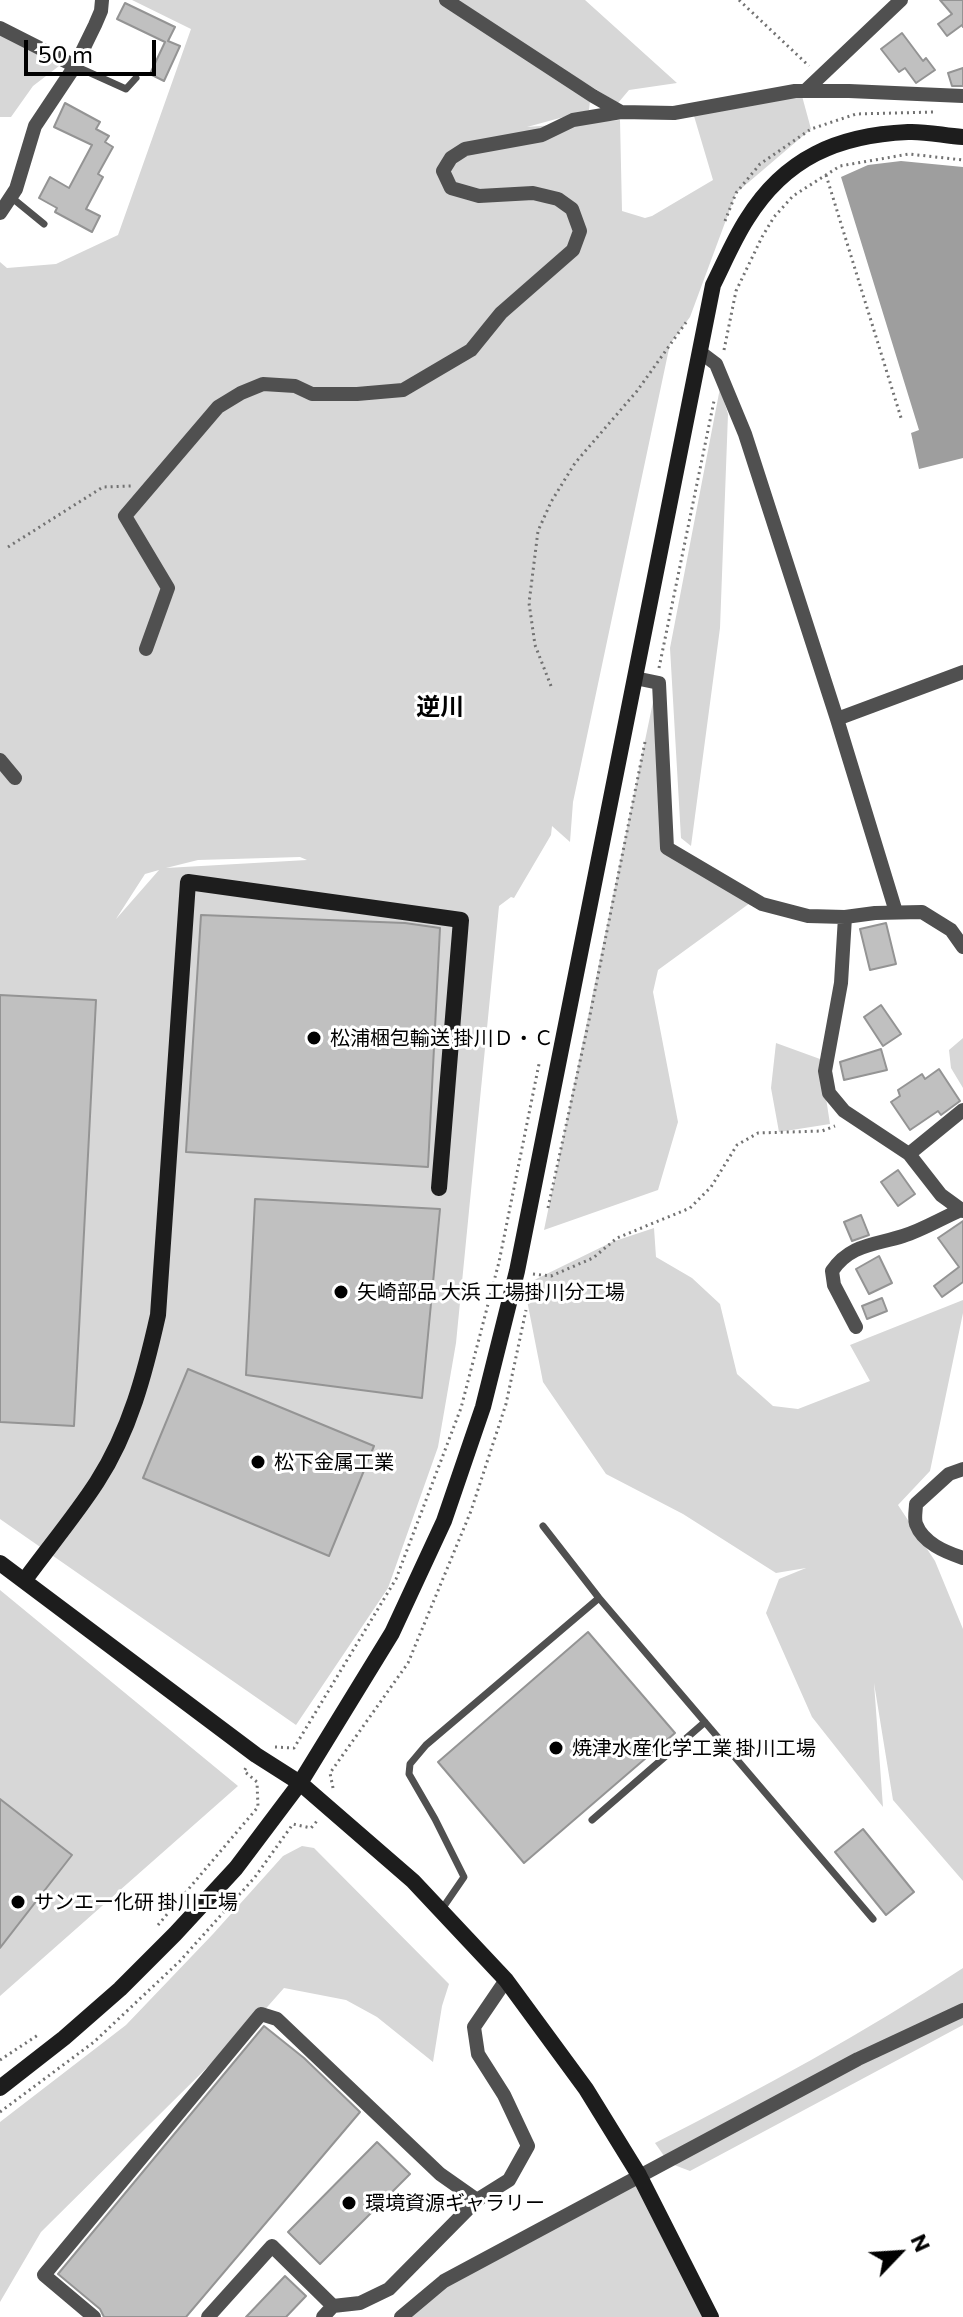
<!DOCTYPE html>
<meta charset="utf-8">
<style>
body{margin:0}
#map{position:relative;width:963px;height:2317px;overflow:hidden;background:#fff;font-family:Commissioner,sans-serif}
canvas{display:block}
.north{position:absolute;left:859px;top:2213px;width:80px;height:80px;-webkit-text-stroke:6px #fff;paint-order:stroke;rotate:65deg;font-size:22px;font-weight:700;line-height:32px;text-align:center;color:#000}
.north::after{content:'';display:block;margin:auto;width:28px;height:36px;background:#000;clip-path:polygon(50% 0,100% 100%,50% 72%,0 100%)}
.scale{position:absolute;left:24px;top:40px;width:132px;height:36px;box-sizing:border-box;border:4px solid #000;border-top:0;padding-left:10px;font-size:24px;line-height:28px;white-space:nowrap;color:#000;-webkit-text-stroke:6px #fff;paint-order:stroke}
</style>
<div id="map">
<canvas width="963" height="2317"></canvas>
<div class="north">N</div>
<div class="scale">50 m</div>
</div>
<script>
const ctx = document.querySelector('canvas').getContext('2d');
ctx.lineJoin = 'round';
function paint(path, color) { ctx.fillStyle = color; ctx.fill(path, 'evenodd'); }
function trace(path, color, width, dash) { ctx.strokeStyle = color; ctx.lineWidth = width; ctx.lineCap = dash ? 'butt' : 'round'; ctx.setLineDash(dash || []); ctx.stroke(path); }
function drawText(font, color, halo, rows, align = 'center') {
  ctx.font = font + ' Commissioner,"Noto Sans JP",sans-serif'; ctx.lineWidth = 6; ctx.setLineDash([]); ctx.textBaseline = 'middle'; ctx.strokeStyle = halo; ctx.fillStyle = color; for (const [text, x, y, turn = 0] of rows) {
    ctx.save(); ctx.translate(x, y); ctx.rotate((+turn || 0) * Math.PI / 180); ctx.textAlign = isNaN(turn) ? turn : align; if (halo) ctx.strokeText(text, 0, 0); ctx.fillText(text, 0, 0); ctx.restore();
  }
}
const green = new Path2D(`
 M132,0H446L590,101L589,110L527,127L620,120L622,211L645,218L652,216L713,180L694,116L802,96L811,129L736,193L690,317L670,344L573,802L570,842L552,826L551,835L514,898L511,897L499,906L456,1343L438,1447L388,1588L296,1725L0,1519V262L7,268L56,264L118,235L191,29ZM300,857L307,860L166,868L198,860ZM159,870L117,918L116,919L145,874Z
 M450,0H585L677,83L629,90L618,103Z
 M0,34L59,66L33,86L11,117H0Z
 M720,388L728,414L720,628L691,846L681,838L670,648Z
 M654,697L664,852L750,903L658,970L653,992L678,1122L658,1190L544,1230Z
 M963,1038V1088L951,1068L949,1050Z
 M776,1043L820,1059L830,1124L779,1132L771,1088Z
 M654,1228L656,1257L692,1278L720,1304L737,1374L773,1406L798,1409L870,1381L850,1345L963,1300V1313L930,1471L898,1505L935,1561L963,1629V1881L893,1800L874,1683L883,1807L812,1717L766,1613L779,1579L806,1568L776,1573L683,1514L606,1474L543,1382L524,1285L612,1242Z
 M0,1590L238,1786L0,1996Z
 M302,1846L314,1848L449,1984L442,2006L433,2062L377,2017L346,2000L284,1988L261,2014L41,2232L0,2302V2122L126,2025L213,1934L283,1856Z
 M963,1968V2025L690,2171L669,2163L655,2143C761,2089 864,2033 963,1968Z
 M639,2175L708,2317H408L477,2262Z`);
const water = new Path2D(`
 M901,161L963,167V458L919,469L911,433L919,430L841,177L868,165Z`);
const building = new Path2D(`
 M940,0H963V27L962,25L947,36L938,24L952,14Z
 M125,3L175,27L168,41L180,46L164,81L150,74L165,42L117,19Z
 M902,33L923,61L926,58L935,70L916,83L905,68L899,72L881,49Z
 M963,68V86H952L948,73Z
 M65,103L100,122L96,129L109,136L105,142L113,147L98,174L103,177L86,209L100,216L92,232L55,212L57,208L39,198L50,177L69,188L92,145L54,127Z
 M201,915L405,923L440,928L428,1167L186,1152Z
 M886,923L896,964L870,970L860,929Z
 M0,995L96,1000L74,1426L0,1422Z
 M881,1005L901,1034L883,1046L864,1017Z
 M881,1049L887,1070L844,1080L840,1062Z
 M939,1069L960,1101L941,1115L938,1111L910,1130L891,1102L900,1096L898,1090L922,1074L925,1079Z
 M898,1170L915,1194L898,1206L881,1182Z
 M255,1199L440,1209L422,1398L246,1375Z
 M861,1215L869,1235L852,1241L844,1222Z
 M963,1221V1282L942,1297L934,1286L959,1267L938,1238Z
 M879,1256L892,1283L869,1294L856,1269Z
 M882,1298L887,1311L867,1319L862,1306Z
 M188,1369L374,1446L329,1556L143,1478Z
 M588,1632L675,1733L524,1863L438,1762Z
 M0,1799L72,1855L0,1948Z
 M863,1829L914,1892L886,1915L835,1852Z
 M264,2026L304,2058L360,2112L186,2317H104L100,2309L58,2274Z
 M377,2142L410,2174L320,2264L288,2232Z
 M285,2276L306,2296L286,2317H246Z`);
const path = new Path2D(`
 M739,0L809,66
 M826,175L902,421
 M725,221L736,193L760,164L811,129L856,114L935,112
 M724,350L736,291L762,237L774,217L793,196L840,166L909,154L963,160
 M8,547L103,487L131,486
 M659,668L714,401
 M551,686L535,645L529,603L538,531L551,502L575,463L637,391L687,321
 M548,1208L589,1020L645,742
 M533,1274L551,1276L593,1258L617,1238L690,1208L711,1187L737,1145L758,1133L822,1131L835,1126
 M275,1747L294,1748L396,1579L461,1408L499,1262L539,1064
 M333,1788L330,1773L408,1663L471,1511L506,1404L526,1310
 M158,1925L258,1807L257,1782L244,1771L246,1768
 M0,2060L38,2035
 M0,2112L94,2042L180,1961L255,1877L293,1824L311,1828L317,1821`);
const lane = new Path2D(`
 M75,66L126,89L136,78
 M11,197L44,224
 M543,1526L599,1598L873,1919
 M592,1820L705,1722
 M442,1909L464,1877L435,1819L409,1774L410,1764L426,1745L599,1598`);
const street = new Path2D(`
 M446,0L593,96L621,112L674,113L795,91H849L963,96
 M0,28L75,66
 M805,91L901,0
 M0,213L16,189L35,126L75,66L95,25L101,11L102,0
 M700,352L716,364L745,434L837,719L896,912
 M146,649L168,588L125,516L218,407L241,393L263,384L295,386L312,394H357L403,390L471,350L501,313L573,250L580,231L572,209L558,199L533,193L479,196L451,188L443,171L451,158L465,149L542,135L573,120L621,112
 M635,678L659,683L667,848L762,904L808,916L845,917L875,913L922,912L951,930L963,947
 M837,719L963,672
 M0,760L15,778
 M845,917L841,983L825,1071L829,1093L844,1111L909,1154L941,1195L963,1211
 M909,1154L963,1110
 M856,1327L834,1285L832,1271C850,1244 875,1245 903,1236C923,1230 942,1218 961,1210
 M963,1469L949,1474L916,1504C916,1510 914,1518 916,1524C923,1543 945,1552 963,1558
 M94,2317L44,2275L261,2014L277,2019L440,2174L477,2200
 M208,2317L272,2246L333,2306
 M323,2317L333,2306L360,2303L389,2289L477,2200L509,2180L528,2146L504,2095L478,2054L474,2027L506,1980
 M401,2317L444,2281L858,2059L963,2010`);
const secondary = new Path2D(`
 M0,1563L256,1755L300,1783L413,1881L506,1980L586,2089L639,2175L711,2317
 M24,1581C48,1548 75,1516 97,1482C130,1431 145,1373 158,1315L188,882L461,920L439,1188
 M0,2088L64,2038L120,1989L175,1934L236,1868L300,1783L392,1633L444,1521L483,1407L517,1271L713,285C724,263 734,239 747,219C785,158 838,135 908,132C926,131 945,136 963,137`);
const markers = [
 [314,1038,8,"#000"],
 [341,1292,8,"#000"],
 [258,1462,8,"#000"],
 [556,1748,8,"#000"],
 [18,1902,8,"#000"],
 [349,2203,8,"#000"]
];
const poiNames = [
 ["松浦梱包輸送 掛川Ｄ・Ｃ",330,1038],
 ["矢崎部品 大浜 工場掛川分工場",357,1292],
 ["松下金属工業",274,1462],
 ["焼津水産化学工業 掛川工場",572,1748],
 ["サンエー化研 掛川工場",34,1902],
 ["環境資源ギャラリー",365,2203]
];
const quarterNames = [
 ["逆川",440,707]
];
paint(green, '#d7d7d7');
paint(water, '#9e9e9e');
paint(building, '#c0c0c0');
trace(building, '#949494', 2);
trace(path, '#727272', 3, [2, 4]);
trace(lane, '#505050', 7);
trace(street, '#505050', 14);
trace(secondary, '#1d1d1d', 16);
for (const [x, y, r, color] of markers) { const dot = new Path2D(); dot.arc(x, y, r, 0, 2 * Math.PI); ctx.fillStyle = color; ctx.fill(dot); trace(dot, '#fff', 3); }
drawText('20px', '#000', '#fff', poiNames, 'left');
drawText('bold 24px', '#000', '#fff', quarterNames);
</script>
